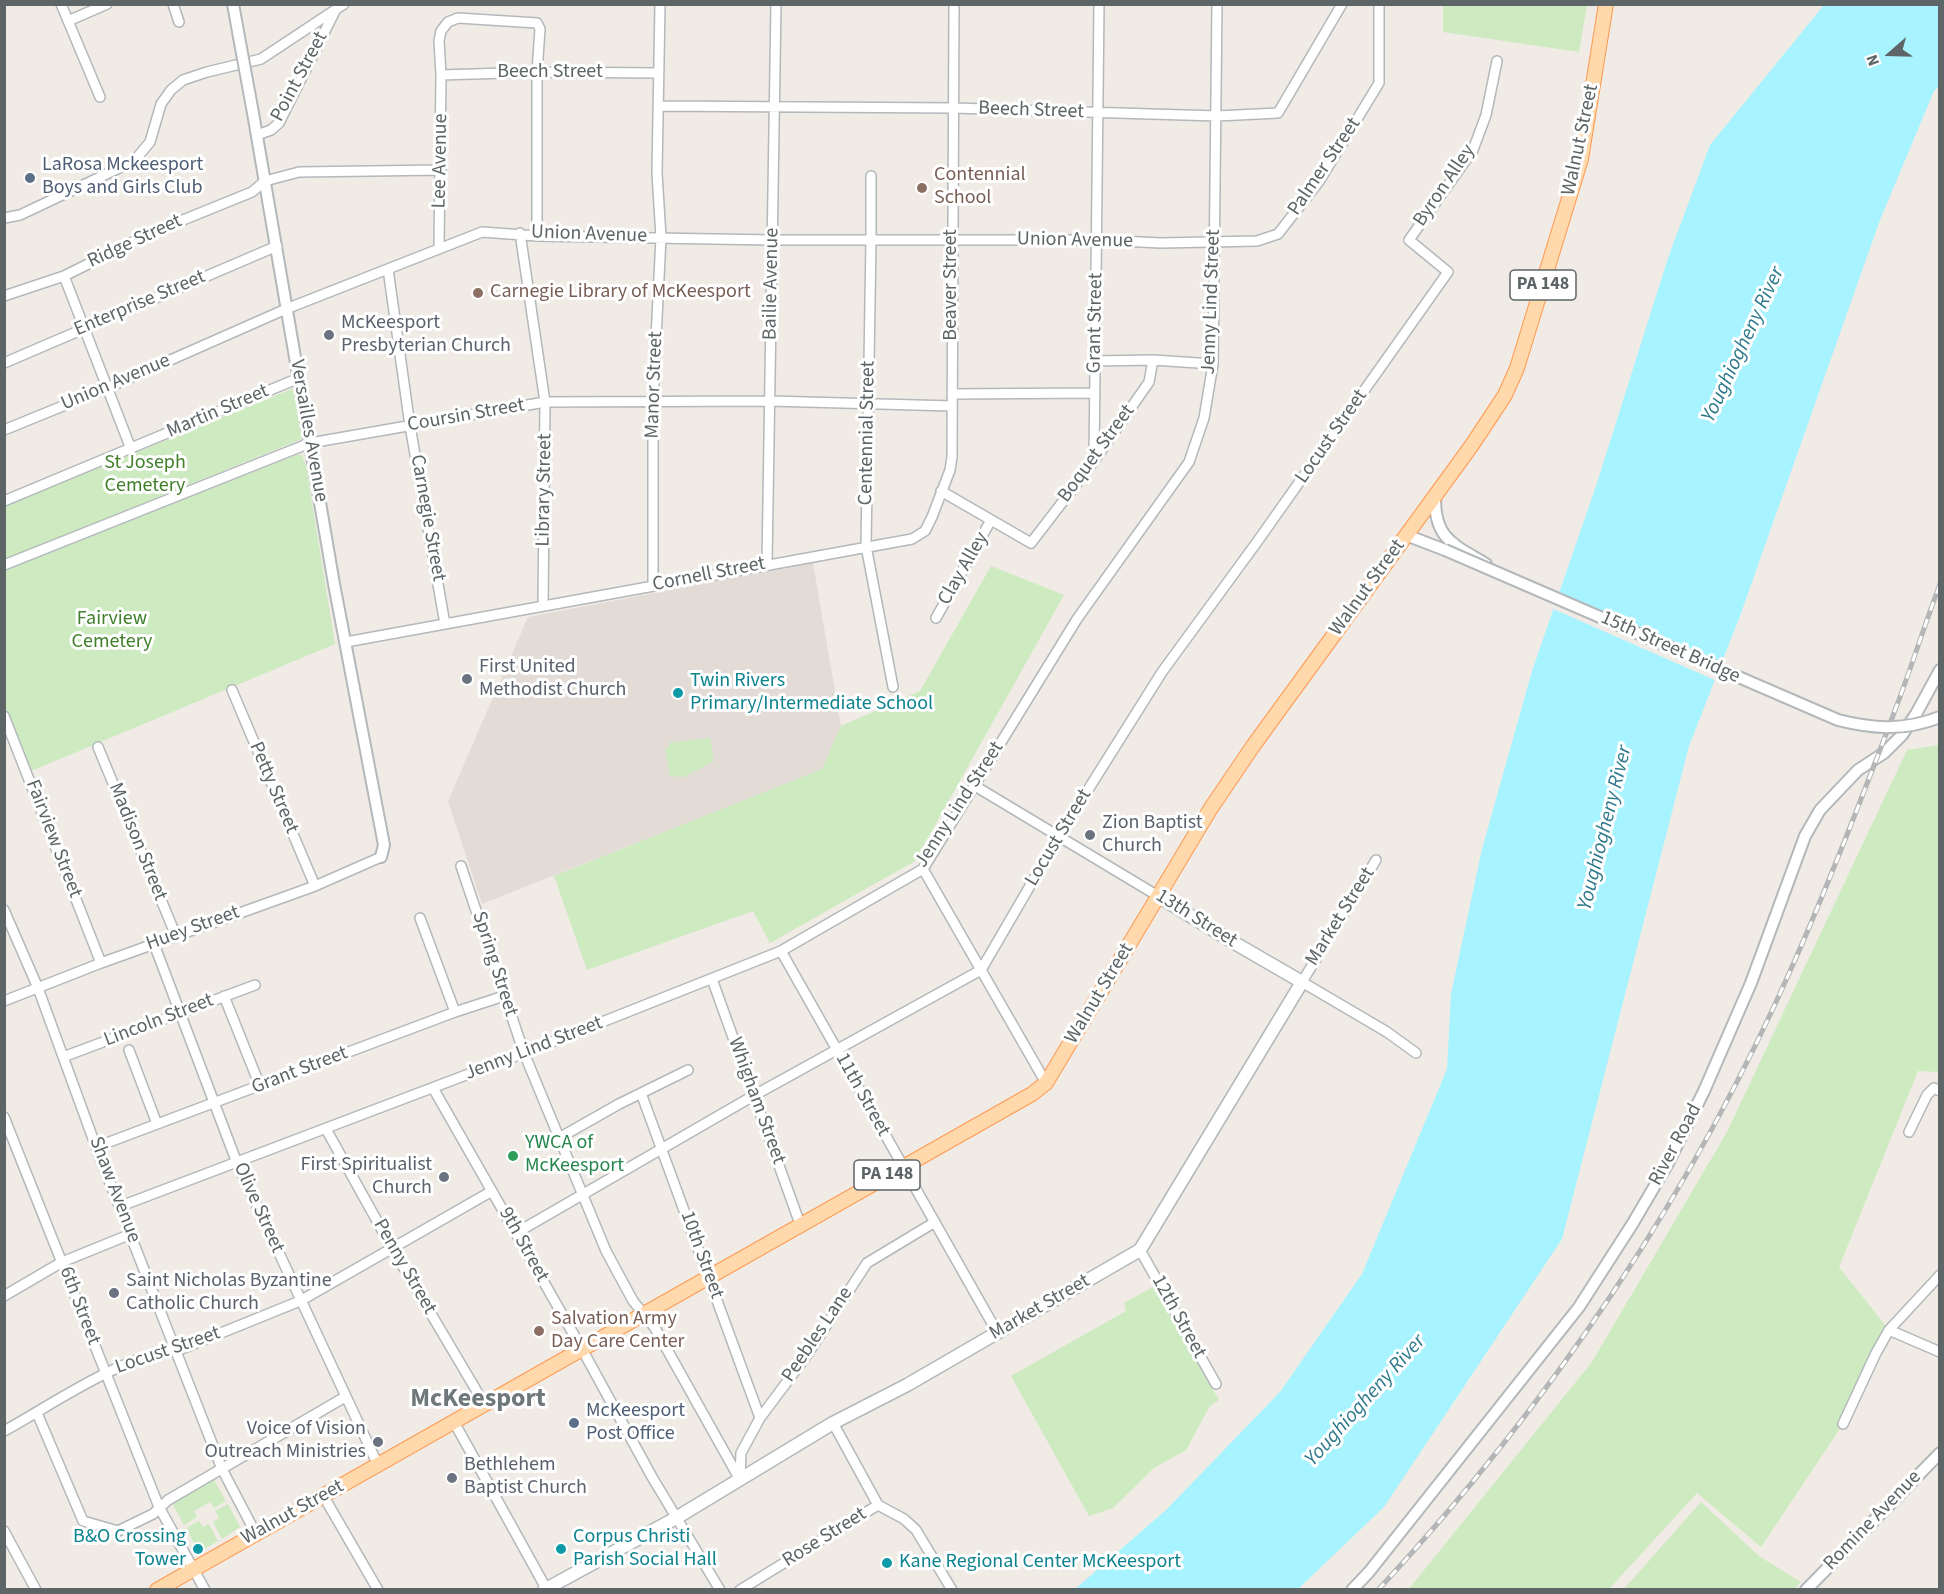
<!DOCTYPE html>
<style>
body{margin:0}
#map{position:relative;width:1944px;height:1594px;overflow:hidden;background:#f1ebe5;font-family:"Source Sans 3",sans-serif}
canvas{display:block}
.frame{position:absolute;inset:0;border:6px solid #5d6567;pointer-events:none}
.north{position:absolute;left:1860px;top:24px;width:60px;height:60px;-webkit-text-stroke:4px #fff;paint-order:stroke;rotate:250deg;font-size:16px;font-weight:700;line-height:24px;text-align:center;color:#5d6567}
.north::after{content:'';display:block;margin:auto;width:21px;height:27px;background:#5d6567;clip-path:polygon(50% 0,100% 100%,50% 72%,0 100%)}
</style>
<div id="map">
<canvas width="1944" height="1594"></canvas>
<div class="frame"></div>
<div class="north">N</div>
</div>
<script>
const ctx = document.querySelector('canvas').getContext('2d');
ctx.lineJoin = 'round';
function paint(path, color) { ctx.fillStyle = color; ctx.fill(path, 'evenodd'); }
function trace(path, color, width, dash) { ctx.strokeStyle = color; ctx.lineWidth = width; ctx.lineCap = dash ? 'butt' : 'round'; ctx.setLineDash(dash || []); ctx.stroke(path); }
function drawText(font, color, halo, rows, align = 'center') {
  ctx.font = font + ' "Source Sans 3",sans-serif'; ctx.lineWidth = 6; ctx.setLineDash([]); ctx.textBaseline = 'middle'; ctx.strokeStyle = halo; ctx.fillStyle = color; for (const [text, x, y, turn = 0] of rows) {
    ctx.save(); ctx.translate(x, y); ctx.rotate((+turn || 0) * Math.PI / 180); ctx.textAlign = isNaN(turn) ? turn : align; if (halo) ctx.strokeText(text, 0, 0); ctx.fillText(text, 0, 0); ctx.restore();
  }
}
const education = new Path2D(`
 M813,563L841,726L823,769L482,904L448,801L528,617Z`);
const green = new Path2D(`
 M1443,5H1587L1579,52L1443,32Z
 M294,388L302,439L5,559V506Z
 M296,455H302L306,466L335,644L31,771L5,706V570Z
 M991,566L1064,595L915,861L770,943L753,911L587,970L554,876L822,769L841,726L920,691Z
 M710,738L714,761L684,777L670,776L665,748L669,747V743Z
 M1939,745V1072L1918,1071L1839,1267L1889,1330L1843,1424L1761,1547L1697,1493L1609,1589L1408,1590L1592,1362L1727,1132L1907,750Z
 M1153,1287L1219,1400L1210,1406L1186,1450L1154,1468L1113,1508L1089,1516L1011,1376L1126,1311L1124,1303Z
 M213,1478L226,1501L214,1508L210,1502L194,1511L197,1517L184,1525L171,1501Z
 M1701,1502L1759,1556L1801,1582L1793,1590L1624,1589Z
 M228,1504L240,1527L222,1539L213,1522L219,1518L215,1511Z
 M199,1521L203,1527L209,1524L218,1541L199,1552L186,1528Z`);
const water = new Path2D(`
 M1824,5H1939V86L1934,91L1880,220L1740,616L1689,746L1562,1239L1384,1507L1298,1589L1074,1590L1166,1510L1280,1392L1362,1274L1447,1069L1451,994L1482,849L1532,671L1596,486L1668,258L1710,145Z`);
const pier = new Path2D(`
 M1557,591L1724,664L1717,681L1551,608Z`);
const minor = new Path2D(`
 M61,4L100,97
 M173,4L179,22
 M68,21L107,4
 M441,75L537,72L658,73
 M658,106L953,108L1217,116L1278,113L1342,4
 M257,135L271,130L279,123L335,11
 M871,176V240L866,546L893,687
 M4,218L20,215L134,161L150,142L161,104L171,90L183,80L207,72L261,59L344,4
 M520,233L545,402L543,606
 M439,247L441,75L439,41L441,31L448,22L458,18L537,23L540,29L537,72V236
 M388,269L410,426L445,624
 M64,276L131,449
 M4,296L64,276L151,233L252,192L265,181L299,172L441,170
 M1095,361L1153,360L1213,364
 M4,363L277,246
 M952,394L1094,393
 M4,430L107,388L286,309L482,232L537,236L772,240H1098L1161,243L1257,241L1278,234L1320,180L1379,83V4
 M1094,461L1099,4
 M941,491L1031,543L1094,461L1149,382L1153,360
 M4,501L299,378
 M767,564L776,4
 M4,565L310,443L545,402L770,401L952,406
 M653,586V400L661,237L657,173L660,4
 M936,618L991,520
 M346,642L912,539L925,531L932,517L950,470L952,457L954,4
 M232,690L315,886
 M4,716L101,963
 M98,747L176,936
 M975,786L1158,896
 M1376,860L1302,982L1387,1032L1416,1053
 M461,866L524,1053L606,1251L633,1301L655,1328L739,1478
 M923,869L1046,1083
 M4,910L38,988L96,1147L222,1469L256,1534
 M420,918L455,1012
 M154,944L237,1163L378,1465
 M781,951L997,1332
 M712,979L800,1224
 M224,996L260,1086
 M4,1001L101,963L315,886L381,857
 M129,1050L157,1124
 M63,1057L255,985
 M433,1088L582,1349L652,1477L720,1590
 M641,1093L760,1418
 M4,1117L159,1507L205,1590
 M326,1129L392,1248L485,1405
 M1909,1132L1927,1095L1934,1088L1940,1091
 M559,1138L619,1104L688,1070
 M96,1147L455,1012L504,996
 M121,1206L524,1053L781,951L923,869L1077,619L1189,462L1204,418L1213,364L1217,4
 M516,1233L753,1096L981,970L1059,836L1162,672L1257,542L1448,272L1409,240L1473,150L1486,115L1497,61
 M1140,1250L1216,1384
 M4,1296L62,1262L131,1234
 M1889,1330L1940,1352
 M37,1413L83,1521L118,1531L153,1514L168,1500L345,1397
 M454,1422L547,1590
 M833,1423L878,1505
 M1843,1424L1876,1353L1889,1330L1940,1275
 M4,1431C60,1400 120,1356 184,1348L300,1301L492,1191
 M740,1476L741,1453L760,1418L807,1355L867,1263L935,1222
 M324,1497L378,1590
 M878,1505L904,1519L916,1530L952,1590
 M4,1531L36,1590
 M740,1590L878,1505`);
const tertiary = new Path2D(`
 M233,4L239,37
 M253,113L334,584L384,845L381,857
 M1435,496C1434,539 1453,544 1486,564
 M1406,535L1445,550
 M1352,1590L1369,1572L1579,1307L1633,1223L1667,1165L1704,1091L1751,983L1805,836L1820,810L1858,770L1884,753L1902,735L1916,714L1940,670
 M1806,1590L1940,1453`);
const secondary = new Path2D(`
 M544,1590L676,1518L833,1423L907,1385L1140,1250L1302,982L1238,945L1158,896`);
const primary = new Path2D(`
 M157,1590L1032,1094L1046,1083L1211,808L1253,746L1472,445L1505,395L1517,368L1581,159L1606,4`);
const rail = new Path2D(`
 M1378,1590C1550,1405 1694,1191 1795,960C1832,876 1865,790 1897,705C1912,665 1925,624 1940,584`);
const tertiaryBridge = new Path2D(`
 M239,37L253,113
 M1445,550L1838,720C1873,729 1905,731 1940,717`);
const markers = [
 [30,178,6,"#5c6f8a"],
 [922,188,6,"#8d6e63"],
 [478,293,6,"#8d6e63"],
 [329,335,6,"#6b7280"],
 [467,679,6,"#6b7280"],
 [678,693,6,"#0f9aa8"],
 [1090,835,6,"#6b7280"],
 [513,1156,6,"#2e9e5b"],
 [444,1177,6,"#6b7280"],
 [114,1293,6,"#6b7280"],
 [539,1331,6,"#8d6e63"],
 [574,1423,6,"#5c6f8a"],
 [378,1442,6,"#6b7280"],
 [452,1478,6,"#6b7280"],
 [198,1549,6,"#0f9aa8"],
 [561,1549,6,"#0f9aa8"],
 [887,1563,6,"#0f9aa8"]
];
const shields = [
 [1543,285,66],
 [887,1175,66]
];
const shieldNames = [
 ["PA 148",1543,285],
 ["PA 148",887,1175]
];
const streetNames = [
 ["Beech Street",550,73],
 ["Point Street",300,77,-62],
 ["Beech Street",1031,111,2],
 ["Walnut Street",1581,140,-78],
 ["Lee Avenue",441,161,-89],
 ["Palmer Street",1325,167,-56],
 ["Byron Alley",1445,186,-56],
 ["Union Avenue",589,235,2],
 ["Union Avenue",1075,241,1],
 ["Ridge Street",135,242,-25],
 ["Bailie Avenue",772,284,-89],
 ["Beaver Street",952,285,-90],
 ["Jenny Lind Street",1212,302,-88],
 ["Enterprise Street",140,304,-23],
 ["Grant Street",1096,323,-89],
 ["Union Avenue",116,383,-23],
 ["Manor Street",655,385,-88],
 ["Martin Street",218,412,-23],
 ["Coursin Street",466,416,-10],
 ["Versailles Avenue",308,431,80],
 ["Centennial Street",868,433,-89],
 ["Locust Street",1332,437,-55],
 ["Boquet Street",1097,454,-54],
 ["Library Street",545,490,-89],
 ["Carnegie Street",427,518,80],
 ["Clay Alley",964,569,-60],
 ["Cornell Street",709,575,-11],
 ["Walnut Street",1368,588,-54],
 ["15th Street Bridge",1670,648,24],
 ["Petty Street",273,788,67],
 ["Jenny Lind Street",960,805,-57],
 ["Locust Street",1059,838,-59],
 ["Fairview Street",53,839,69],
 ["Madison Street",137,842,68],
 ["Market Street",1341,917,-58],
 ["13th Street",1196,919,32],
 ["Huey Street",193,929,-20],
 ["Spring Street",494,964,72],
 ["Walnut Street",1100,994,-59],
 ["Lincoln Street",159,1021,-21],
 ["Jenny Lind Street",534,1049,-21],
 ["Grant Street",300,1071,-21],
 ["11th Street",862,1095,61],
 ["Whigham Street",756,1101,70],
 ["River Road",1676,1145,-62],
 ["Shaw Avenue",114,1190,69],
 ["Olive Street",258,1208,66],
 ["9th Street",523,1245,61],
 ["10th Street",701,1255,70],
 ["Penny Street",404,1267,60],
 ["6th Street",79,1306,69],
 ["Market Street",1040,1308,-30],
 ["12th Street",1178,1317,61],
 ["Peebles Lane",818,1335,-56],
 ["Locust Street",168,1351,-19],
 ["Walnut Street",293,1513,-29],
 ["Romine Avenue",1873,1521,-46],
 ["Rose Street",825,1538,-32]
];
const serviceNames = [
 ["LaRosa Mckeesport",42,166],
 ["Boys and Girls Club",42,189],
 ["McKeesport",586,1412],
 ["Post Office",586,1435]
];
const educationNames = [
 ["Contennial",934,176],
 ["School",934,199],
 ["Carnegie Library of McKeesport",490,293],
 ["Salvation Army",551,1320],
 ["Day Care Center",551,1343]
];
const worshipNames = [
 ["McKeesport",341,324],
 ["Presbyterian Church",341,347],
 ["First United",479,668],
 ["Methodist Church",479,691],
 ["Zion Baptist",1102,824],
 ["Church",1102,847],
 ["First Spiritualist",432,1166,"right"],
 ["Church",432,1189,"right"],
 ["Saint Nicholas Byzantine",126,1282],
 ["Catholic Church",126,1305],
 ["Voice of Vision",366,1430,"right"],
 ["Outreach Ministries",366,1453,"right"],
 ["Bethlehem",464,1466],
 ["Baptist Church",464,1489]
];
const parkNames = [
 ["St Joseph",145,464],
 ["Cemetery",145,487],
 ["Fairview",112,620],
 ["Cemetery",112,643]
];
const cultureNames = [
 ["Twin Rivers",690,682],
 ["Primary/Intermediate School",690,705],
 ["B&O Crossing",186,1538,"right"],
 ["Tower",186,1561,"right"],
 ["Corpus Christi",573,1538],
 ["Parish Social Hall",573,1561],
 ["Kane Regional Center McKeesport",899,1563]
];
const leisureNames = [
 ["YWCA of",525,1144],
 ["McKeesport",525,1167]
];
const waterNames = [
 ["Youghiogheny River",1744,345,-65],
 ["Youghiogheny River",1606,828,-76],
 ["Youghiogheny River",1366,1401,-48]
];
const districtNames = [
 ["McKeesport",478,1400]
];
paint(education, '#e3dcd6');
paint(green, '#cdeac0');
paint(water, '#a7f3ff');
paint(pier, '#f1ebe5');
trace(minor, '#b3b8bb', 12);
trace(tertiary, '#b3b8bb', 14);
trace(secondary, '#b2b9bb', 15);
trace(primary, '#fe9950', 16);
trace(minor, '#fff', 9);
trace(tertiary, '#fff', 10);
trace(secondary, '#fff', 12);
trace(primary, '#ffd8ac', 14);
trace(rail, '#b4b5b6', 5);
trace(rail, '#fff', 3, [9]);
trace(tertiaryBridge, '#b3b8bb', 14, []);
trace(tertiaryBridge, '#fff', 10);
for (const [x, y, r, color] of markers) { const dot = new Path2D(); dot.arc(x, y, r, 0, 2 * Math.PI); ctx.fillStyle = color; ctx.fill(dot); trace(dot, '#fff', 2); }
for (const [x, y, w] of shields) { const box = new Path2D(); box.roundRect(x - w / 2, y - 15, w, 30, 4.5); ctx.fillStyle = '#fff'; ctx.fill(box); trace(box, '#5d6567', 1.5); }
drawText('bold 18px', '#5d6567', null, shieldNames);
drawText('20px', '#5d6567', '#fff', streetNames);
drawText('20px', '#4e5e75', '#fff', serviceNames, 'left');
drawText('20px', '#785e54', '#fff', educationNames, 'left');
drawText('20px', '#5b616d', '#fff', worshipNames, 'left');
drawText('20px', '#41802b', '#fff', parkNames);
drawText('20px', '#0d838f', '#fff', cultureNames, 'left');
drawText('20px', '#27864d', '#fff', leisureNames, 'left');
drawText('italic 21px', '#2e798c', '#fff', waterNames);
drawText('bold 26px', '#6e7779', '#fff', districtNames);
</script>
